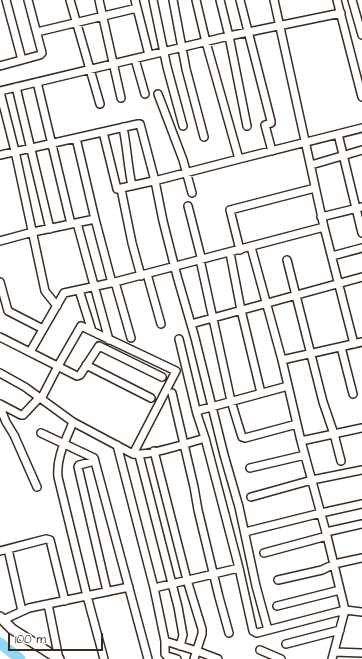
<!DOCTYPE html>
<style>
body{margin:0}
#map{position:relative;width:362px;height:659px;overflow:hidden;background:#fff;font-family:"Architects Daughter",sans-serif}
canvas{display:block}
.scale{position:absolute;left:8px;top:633px;width:95px;height:18px;box-sizing:border-box;border:2px solid #3b2a1e;border-top:0;padding-left:5px;font-size:12px;line-height:14px;white-space:nowrap;color:#3b2a1e;-webkit-text-stroke:3px #fff;paint-order:stroke}
</style>
<div id="map">
<canvas width="362" height="659"></canvas>
<div class="scale">100 m</div>
</div>
<script>
const ctx = document.querySelector('canvas').getContext('2d');
ctx.lineJoin = 'round';
function trace(path, color, width, dash) { ctx.strokeStyle = color; ctx.lineWidth = width; ctx.lineCap = dash ? 'butt' : 'round'; ctx.setLineDash(dash || []); ctx.stroke(path); }
const river = new Path2D(`
 M0,643L20,659`);
const minor = new Path2D(`
 M6,0L22,60
 M70,0L100,104
 M99,0L121,98
 M135,0L149,55
 M153,0L167,67L183,126
 M173,0L186,69L204,137
 M196,0L206,42L239,159L362,128
 M220,0L229,36L247,126
 M240,0L271,121V123L265,125L272,151
 M274,0L324,227L354,344
 M337,0L362,97
 M352,0L362,35
 M37,32L137,8
 M135,59L145,94
 M0,66L40,55L42,53L28,0
 M37,82L71,224
 M16,87L50,229
 M0,91L229,36L341,13
 M0,92L15,151L45,291L57,306
 M158,94L183,160L192,193
 M123,127C127,147 128,167 132,186
 M103,132L117,189L158,180L239,159
 M338,134L362,233
 M76,138L95,219
 M0,155L138,124H140L155,181L163,221L177,276L195,338L224,455L239,507L256,586L268,630
 M311,165L362,150
 M121,189L132,243L141,276
 M188,206L201,257V264L231,401L242,437L245,438L297,424
 M321,217L362,207
 M77,223L109,340
 M0,241L33,232L95,219L112,283
 M251,247L282,360L301,441L327,536L345,610L332,659
 M240,250L230,210L315,188
 M230,253L241,310L261,393
 M332,256L362,248
 M287,260L323,402L334,434L341,461
 M147,274L161,324
 M0,282L8,311L43,329
 M115,282L131,338
 M79,290L92,331
 M191,324L362,277
 M0,337L77,376L80,375L99,346L162,377
 M179,339L197,414
 M341,347L353,394
 M30,352L64,293L115,282L324,227
 M282,360L362,342
 M86,365L151,398
 M0,373L25,387L73,422L133,454C149,456 188,443 205,438
 M288,386L200,410L197,412V414L205,438L239,568L253,631L257,633L345,610L362,612
 M172,393L194,487L198,510L219,597L229,633
 M41,399L58,366L81,326L176,371L133,454
 M0,404L21,415H23L39,398
 M0,407L6,422L14,435L37,487
 M73,422C66,440 56,457 58,477L87,596L104,659
 M41,433L94,458L148,659
 M301,441L362,428
 M117,445L154,588L165,641V654L167,656L177,659
 M154,451L187,580L202,629V634L194,659
 M139,455L178,607L183,635L180,646
 M95,461L79,465L78,467L107,591
 M250,468L305,455
 M251,497L312,480L362,470
 M245,532L321,513L362,504
 M326,532L362,524
 M8,549L22,611
 M0,551L46,539L50,540L65,601
 M264,553L327,536
 M278,580L322,570L334,564L362,558
 M154,588L239,568
 M48,604L59,659
 M277,606L340,590
 M3,620L29,608L129,587
 M165,641L197,651L218,659
 M286,644L340,630
 M260,650L281,659
 M334,652L362,653`);
const tertiary = new Path2D(`
 M0,617L12,629L59,659`);
trace(river, '#90d7f2', 11);
trace(minor, '#3b2a1e', 10);
trace(tertiary, '#3b2a1e', 12);
trace(minor, '#fff', 7);
trace(tertiary, '#fff', 9);
</script>
